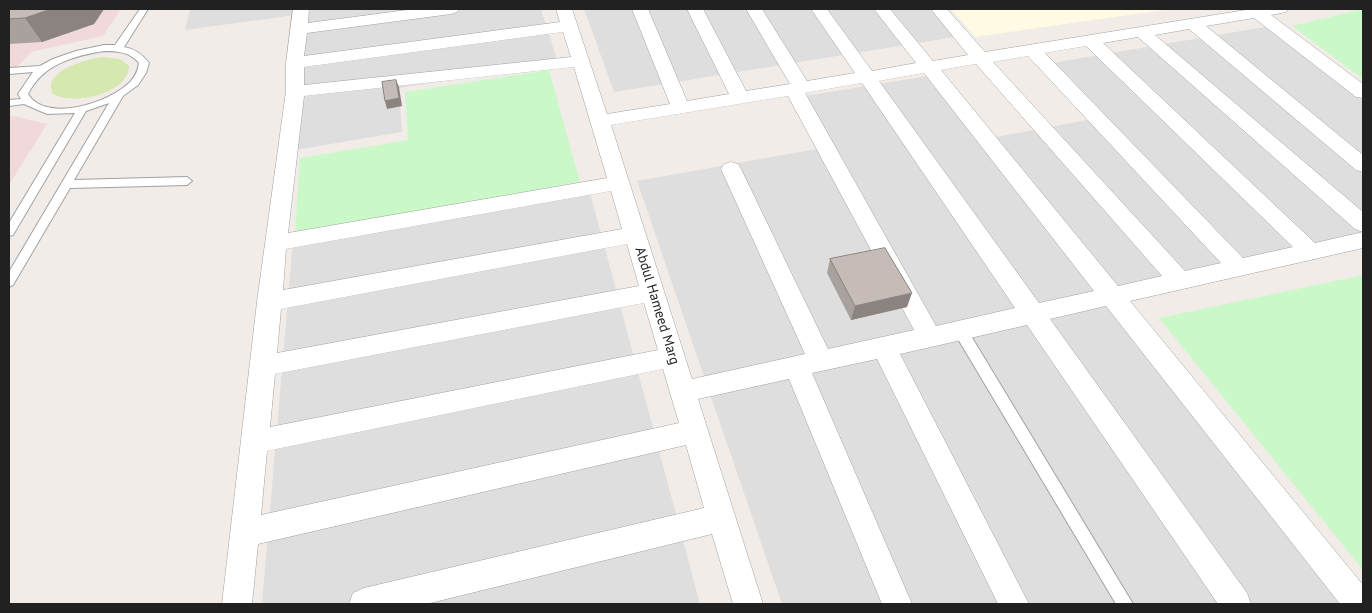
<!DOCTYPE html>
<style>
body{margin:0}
#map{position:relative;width:1372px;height:613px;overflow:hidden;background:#f1ece8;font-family:"PT Sans",sans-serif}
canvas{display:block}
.frame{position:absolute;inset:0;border:10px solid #212121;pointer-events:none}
</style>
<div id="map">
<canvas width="1372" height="613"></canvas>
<div class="frame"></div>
</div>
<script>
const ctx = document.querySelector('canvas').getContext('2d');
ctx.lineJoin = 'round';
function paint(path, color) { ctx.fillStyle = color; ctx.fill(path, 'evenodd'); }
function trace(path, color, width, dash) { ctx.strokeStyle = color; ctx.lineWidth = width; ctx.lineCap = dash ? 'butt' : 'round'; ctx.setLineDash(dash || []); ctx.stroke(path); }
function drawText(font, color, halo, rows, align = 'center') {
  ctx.font = font + ' "PT Sans",sans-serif'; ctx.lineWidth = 4; ctx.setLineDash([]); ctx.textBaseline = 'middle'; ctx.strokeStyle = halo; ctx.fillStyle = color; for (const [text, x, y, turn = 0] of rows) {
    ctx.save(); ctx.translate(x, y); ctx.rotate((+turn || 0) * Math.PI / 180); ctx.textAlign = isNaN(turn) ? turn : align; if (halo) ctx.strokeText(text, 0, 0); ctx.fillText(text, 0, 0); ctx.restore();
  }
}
const residential = new Path2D(`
 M190,9H541L558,63L399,88L402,132L295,150L303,14L185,30Z
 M584,9H943L967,35L614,92Z
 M1265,27L1363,100V241L1117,297L1363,601V604H782L637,181L828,147L799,97L933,75L985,139L1104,117L1052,63Z
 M589,189L700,604H262L293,240Z`);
const commercial = new Path2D(`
 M9,9H121L103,36L31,52L9,75Z
 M9,115L47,124L9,185Z`);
const education = new Path2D(`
 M951,9H1170L975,37Z`);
const grass = new Path2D(`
 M102,57L120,59L129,66C129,94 72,106 53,94C41,71 87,59 102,57Z`);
const park = new Path2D(`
 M1363,9V79L1292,26Z
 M549,70L580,182L295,233L300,158L408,140L405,92Z
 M1363,275V570L1159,318Z`);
const service = new Path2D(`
 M140,9H148L124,47C135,49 142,54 149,63L146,73L138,85L123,96L74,180L187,177L192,181L187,185L70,188L13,285L9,287V272L109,103L86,111L13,235L9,236V223L75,113L47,114L24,104L9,106V100L21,99L18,94L33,72L9,74V68L40,66L53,59L76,51L104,45H115ZM104,51C118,51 130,52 139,63C138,70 136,75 131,81C112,102 46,124 28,94C43,64 73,56 104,51Z
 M960,325L965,326L1133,604H1116L955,334L954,330L955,326Z`);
const minor = new Path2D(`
 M293,9H309L308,23L415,9H459L457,12L451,14L307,33L304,56L560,22L556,9H572L607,114L670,104L632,9H648L687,101L729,94L687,9H703L746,91L790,84L746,9H762L807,81L855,73L811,9H827L872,71L916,63L874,9H890L933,61L968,55L931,9H947L985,52L1252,9H1288L1286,12L1271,15L1363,84V98L1356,97L1254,18L1206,26L1363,155V172L1356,170L1189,29L1155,35L1363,212V232L1355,229L1138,37L1103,43L1315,243L1363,232V248L1130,301L1363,585V604H1340L1106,306L1050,319L1247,593L1251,604H1218L1027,325L900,354L1029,604H998L877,359L812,373L912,604H882L789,379L698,399L763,604H733L712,534L426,604H349L353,593L364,588L704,508L686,445L258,544L252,604H222L257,302L286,91V63ZM563,32L571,57L304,85V67ZM1086,46L1293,247L1243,258L1045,53ZM1028,56L1221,263L1185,271L993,62ZM976,64L1162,276L1118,286L941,70ZM574,67L607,178L288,233L304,96ZM924,73L1094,291L1039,303L879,81ZM862,83L1015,308L936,326L805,93ZM788,96L914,330L828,349L741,169L738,164L731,162L724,164L721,169L805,354L692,379L611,125ZM611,191L622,229L283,290L286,249ZM627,244L639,286L277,353L281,309ZM644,303L658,350L270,427L275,374ZM663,369L679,423L261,515L267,451Z`);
const wall = new Path2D(`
 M9,9H104L94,24L42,42L9,44Z
 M830,259L907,307L851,320L827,273Z`);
const shadedWall = new Path2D(`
 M51,9H104L94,24L42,42L25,18Z
 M396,80L399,87L402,106L387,109L385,101Z
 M912,293L907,307L851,320L855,306Z`);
const building = new Path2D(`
 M9,9H51L25,18L9,19Z
 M396,80L399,98L385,101L382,82Z
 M885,248L912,293L855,306L830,259Z`);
const streetNames = [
 ["Abdul Hameed Marg",657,306,73]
];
paint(residential, '#dfdede');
paint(commercial, '#f0d8db');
paint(education, '#fefae4');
paint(grass, '#d4e8b0');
paint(park, '#cbf8c8');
trace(service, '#a2a2a2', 2);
trace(minor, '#a2a2a2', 1);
paint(service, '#fff');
paint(minor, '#fff');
paint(wall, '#a9a19d');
paint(shadedWall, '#8a8380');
paint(building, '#c5bbb7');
trace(building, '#8a8380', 1);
drawText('14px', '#212121', '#fff', streetNames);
</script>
